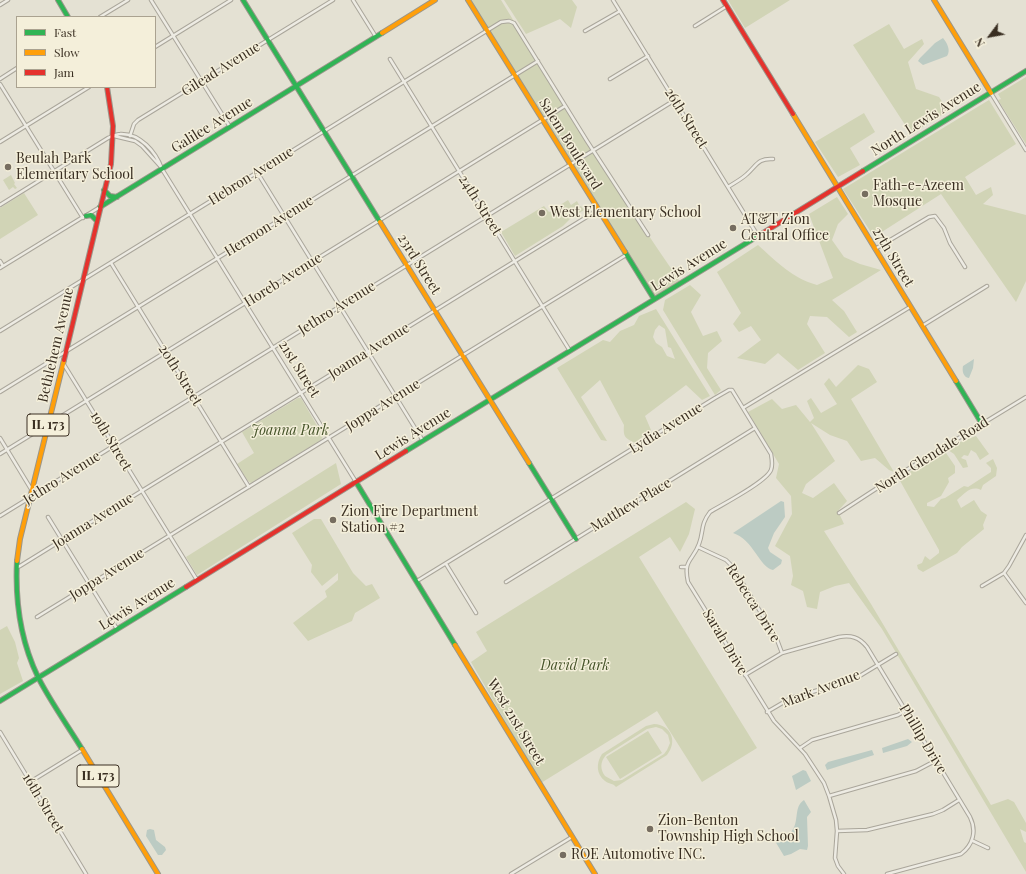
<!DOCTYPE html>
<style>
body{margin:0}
#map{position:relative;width:1026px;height:874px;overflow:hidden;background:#e4e1d3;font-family:"Playfair Display",serif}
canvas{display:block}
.legend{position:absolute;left:16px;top:16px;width:140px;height:72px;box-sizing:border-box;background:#f4efda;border:1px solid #aaa290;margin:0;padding:5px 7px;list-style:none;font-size:12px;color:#3a2f22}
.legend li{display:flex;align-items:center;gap:8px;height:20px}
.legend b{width:20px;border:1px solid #aaa290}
.north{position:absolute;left:970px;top:16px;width:40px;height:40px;-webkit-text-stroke:3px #f4efda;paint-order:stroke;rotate:238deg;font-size:11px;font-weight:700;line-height:16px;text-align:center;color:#3a2f22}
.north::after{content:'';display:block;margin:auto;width:14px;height:18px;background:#3a2f22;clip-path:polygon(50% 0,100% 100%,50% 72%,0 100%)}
</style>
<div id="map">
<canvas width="1026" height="874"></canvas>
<ul class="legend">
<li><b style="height:5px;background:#30b455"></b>Fast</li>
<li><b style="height:5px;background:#ff9f0a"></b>Slow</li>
<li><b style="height:5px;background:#e5322d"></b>Jam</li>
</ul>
<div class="north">N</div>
</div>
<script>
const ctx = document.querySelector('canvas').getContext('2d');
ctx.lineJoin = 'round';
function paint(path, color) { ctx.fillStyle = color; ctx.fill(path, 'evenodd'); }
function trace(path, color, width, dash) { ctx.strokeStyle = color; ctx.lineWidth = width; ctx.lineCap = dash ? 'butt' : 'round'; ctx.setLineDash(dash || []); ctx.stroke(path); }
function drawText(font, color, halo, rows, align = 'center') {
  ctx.font = font + ' "Playfair Display",serif'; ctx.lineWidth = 3; ctx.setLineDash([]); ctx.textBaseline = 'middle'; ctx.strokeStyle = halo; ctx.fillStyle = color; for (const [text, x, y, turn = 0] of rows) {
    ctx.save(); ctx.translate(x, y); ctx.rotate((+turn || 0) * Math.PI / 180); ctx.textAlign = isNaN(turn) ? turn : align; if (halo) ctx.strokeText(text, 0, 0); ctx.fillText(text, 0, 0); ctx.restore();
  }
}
const green = new Path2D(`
 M468,0H501C559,95 617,191 681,283L654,299Z
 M504,0H572L577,7L571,28L560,19L526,34Z
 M728,0H790L745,28Z
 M889,24L904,49L922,39L924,44L908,62L916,89L939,97L948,111L911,134L853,45Z
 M1026,77V144L998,100L1001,99L998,94Z
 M989,100L1016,144L965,177L976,195L991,187L993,195L983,204L1026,215V281L1016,302L941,194L874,237L843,189Z
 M864,113L875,132L850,148L860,165L838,177L815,142Z
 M11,175L15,183L14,184L17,188L15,189L13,187L9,190L3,180Z
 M24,193L38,215L0,239V208Z
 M837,197L848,214L838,224L832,240L844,257L860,264L881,270L832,300L844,311L857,332L849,337L827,317L810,316L807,324L825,353L798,370L778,353L765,364L737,358L761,340L751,326L739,332L733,324L741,313L717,272L758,245C777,262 792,278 817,285L833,278L809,214Z
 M568,200L571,205L577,201L579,205L575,209L581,206L584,210L571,218L563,226L515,256L501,232L544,206L549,212Z
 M690,285L701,295L691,312L703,336L717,331L722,341L708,353L707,368L721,390L715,395L663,310L665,300Z
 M656,309L710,396L702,400L686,385L645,416L651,430L635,443C625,438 623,437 624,425L600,380L581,397L607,441L601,440L557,368L603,340L610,342L620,331L634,325L639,316ZM659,325L665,329L668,347L671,348L675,359L667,356L662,347L656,343L653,337L655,330Z
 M858,365L869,369L877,382L851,399L894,472L889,470L875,458L861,461L847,441L830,435L811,423L835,461L806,484L802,493L813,498L834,483L847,501L838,511L844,524L824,531L871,604L991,805L1008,799L1014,802L1026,823V832L1020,829L1024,842L1026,843V872L882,629L849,583L835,586L820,592L817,609L807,607L803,591L791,585L793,576L790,556L775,546L792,514L791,496L776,478L779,464L748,412L772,399L782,409L796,405L810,422L814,418L807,401L811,398L821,413L837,404L824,384L829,378L836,387Z
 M298,398H301L323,436L321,440L251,483L248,481L237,464L254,453L242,432Z
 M976,436L989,454L980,460L976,453L971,450L968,456L964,455L961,458L966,460L968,467L963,468L954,454L948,450L946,453L955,466V473L948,478L949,482L941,496L927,503V506L934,507L941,499L945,498L964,486L968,487L991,472V468L986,463L993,459L997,468L996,476L983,485L981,490C971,485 964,494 957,500L961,508L974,500L981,511L987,515L983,525L984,529L962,547L957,553L923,572L918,569L917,565L922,563L925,556L930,560L939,553V550L899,479L947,447Z
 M336,463L341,484L197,575L186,557Z
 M686,502L695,509L689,534L680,552L670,537L639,557L757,748L702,782L657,711L541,783L471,662L487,651L476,632Z
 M314,519H321L353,573L366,586L372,584L380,598L355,613L352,621L308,641L293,623L327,597L325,591L338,580V573L322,586L311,572L312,565L292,533Z
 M7,626L15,642L19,658L17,663L23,681L0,694V630Z
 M654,724C671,725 678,741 667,755L616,787C613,783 609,784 605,781C596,774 596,763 602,754L646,726ZM656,727L662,729L668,735L670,743L667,750L664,754L622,780L614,781L605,776C600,769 600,762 606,755L647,729Z
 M648,731L662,753L620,779L606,757Z`);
const water = new Path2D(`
 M943,38C947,43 951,50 947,56L923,65L918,61L920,58L935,43Z
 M974,359L973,368L969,378C963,377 962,371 963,366Z
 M781,501L784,502L785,517L774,533L768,548L770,552L782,560L781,564L773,570C760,568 753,539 733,533Z
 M908,739L912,742L907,746L883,753L882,748Z
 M872,750L874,755L827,770L825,765L828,762Z
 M803,770L806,771L811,781L796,790L792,776Z
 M804,800L811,812L807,817L808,846L807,850L800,849L791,854L784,856L775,841C780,837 787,837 791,832C800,822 793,807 804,800Z
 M150,829L154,830L156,840L165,847L166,850L162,855H158L146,836L147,830Z`);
const street = new Path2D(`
 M151,0L230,127
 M353,0L376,37
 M613,0L758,236
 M0,5L8,0
 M100,17L128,0
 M695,26L727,6
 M585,31L620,11
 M155,47L231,0
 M390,59L570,351
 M0,79L17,68
 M610,79L648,56
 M0,84L83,218
 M991,93L1026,150
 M114,136L135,141L142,146L161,167
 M130,136L134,124L138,120L333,0
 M0,142L89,87
 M257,172L423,441
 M728,187C734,183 742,179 747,174C757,165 758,158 773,159
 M0,205L108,138C111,137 116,134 120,134C140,133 156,152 162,169L356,482
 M87,215L100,207
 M875,249L929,217L935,216L944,228L950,243L965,267
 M0,261L3,266
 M111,263L249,487
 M0,268L83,217
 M922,326L987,286
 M0,331L501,22L509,21L514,23L587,141L648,235
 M63,363L197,580
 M0,392L538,61
 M743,408L910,307
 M0,438L31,489
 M0,454L565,106
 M839,513L885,483L1026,397
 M0,516L675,100
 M48,517L117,629
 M698,547L726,560L732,566L776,637L782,653
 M446,564L476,613
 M17,567L20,566L62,540L598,210
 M681,567H686
 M1004,573L1026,603
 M417,581L715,398L729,390H732L771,454C772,460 773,465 771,470C766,482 723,504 710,512C700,525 704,531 699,544C693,561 683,559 688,582L774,721L805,754L824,783L829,796L836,820L837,831L835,858L838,866L844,874
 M506,582L755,428
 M982,586L1004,573L1009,566L1026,535
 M37,617L626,255
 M745,675L782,653L839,637C851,635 859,637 867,647L970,817C977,831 973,845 961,854L887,874
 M767,712L791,698L853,680L896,654
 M0,732L86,874
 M800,748L812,740L898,715L905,711
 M30,782L82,750
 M829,796L916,771L935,761
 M837,831L867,830L933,814L943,810L959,800
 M973,841L988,848
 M511,874L572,837`);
const fast = new Path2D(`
 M58,0L68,17
 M243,0L380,222
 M863,171L1026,71
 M104,190L110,196L117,197
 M100,207L382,33
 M86,216L91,215L97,221
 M625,252L654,299
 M956,381L982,424
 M406,451L758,236
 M529,463L576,539
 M356,482L455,645
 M17,561C15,601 20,640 38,677C50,701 68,726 82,749
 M0,701L186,587`);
const slow = new Path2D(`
 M468,0L625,252
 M934,0L991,93
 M382,33L435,0
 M793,114L956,381
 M380,222L529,463
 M17,561L20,539L64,360
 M455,645L595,874
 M82,749L158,874`);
const jam = new Path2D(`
 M723,0L793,114
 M758,236L863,171
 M64,360L111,164L113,126L107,87
 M186,587L406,451`);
const markers = [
 [8,167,4,"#766d60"],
 [865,194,4,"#766d60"],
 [542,213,4,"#766d60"],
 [733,228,4,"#766d60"],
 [333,520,4,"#766d60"],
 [650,829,4,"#766d60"],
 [563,855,4,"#766d60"]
];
const shields = [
 [48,425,42],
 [98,776,42]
];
const shieldNames = [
 ["IL 173",48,425],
 ["IL 173",98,776]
];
const streetNames = [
 ["Gilead Avenue",221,69,-32],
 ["26th Street",686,118,58],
 ["North Lewis Avenue",926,119,-32],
 ["Galilee Avenue",212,125,-32],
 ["Salem Boulevard",570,144,58],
 ["Hebron Avenue",251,176,-32],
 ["24th Street",480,205,58],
 ["Hermon Avenue",269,226,-32],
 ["27th Street",893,257,59],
 ["23rd Street",419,264,58],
 ["Lewis Avenue",689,265,-32],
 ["Horeb Avenue",283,280,-32],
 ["Jethro Avenue",337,308,-32],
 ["Bethlehem Avenue",56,345,-77],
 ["Joanna Avenue",369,351,-32],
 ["21st Street",299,369,58],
 ["20th Street",180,375,58],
 ["Joppa Avenue",383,405,-32],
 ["Lydia Avenue",666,428,-32],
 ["Lewis Avenue",413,434,-32],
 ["19th Street",111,441,59],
 ["North Glendale Road",932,455,-32],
 ["Jethro Avenue",62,478,-32],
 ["Matthew Place",631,505,-31],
 ["Joanna Avenue",93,521,-32],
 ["Joppa Avenue",107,574,-32],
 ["Rebecca Drive",753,603,58],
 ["Lewis Avenue",137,604,-32],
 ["Sarah Drive",725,642,59],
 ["Mark Avenue",821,689,-21],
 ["West 21st Street",516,722,59],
 ["Phillip Drive",923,739,59],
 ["16th Street",43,803,59]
];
const poiNames = [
 ["Beulah Park",16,159],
 ["Elementary School",16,175],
 ["Fath-e-Azeem",873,186],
 ["Mosque",873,202],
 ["West Elementary School",550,213],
 ["AT&T Zion",741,220],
 ["Central Office",741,236],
 ["Zion Fire Department",341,512],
 ["Station #2",341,528],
 ["Zion-Benton",658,821],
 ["Township High School",658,837],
 ["ROE Automotive INC.",571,855]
];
const parkNames = [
 ["Joanna Park",290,431],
 ["David Park",575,666]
];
paint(green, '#d1d4b6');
paint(water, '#bccbc3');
trace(street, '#aaa69b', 4.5);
trace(fast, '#9a968b', 6);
trace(slow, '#9a968b', 6);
trace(jam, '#9a968b', 6);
trace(street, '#edebe3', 2.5);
trace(fast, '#30b455', 4);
trace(slow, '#ff9f0a', 4);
trace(jam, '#e5322d', 4);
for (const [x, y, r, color] of markers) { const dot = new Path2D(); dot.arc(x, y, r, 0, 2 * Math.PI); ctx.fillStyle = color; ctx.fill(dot); trace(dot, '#f4efda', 1.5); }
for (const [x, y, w] of shields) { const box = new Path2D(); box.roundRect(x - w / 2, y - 11, w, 22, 3); ctx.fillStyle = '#f4efda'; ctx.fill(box); trace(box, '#3a2f22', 1); }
drawText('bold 13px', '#3a2f22', null, shieldNames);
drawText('14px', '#3a2f22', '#f4efda', streetNames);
drawText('14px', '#3a2f22', '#f4efda', poiNames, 'left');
drawText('italic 14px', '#46542a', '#f4efda', parkNames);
</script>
